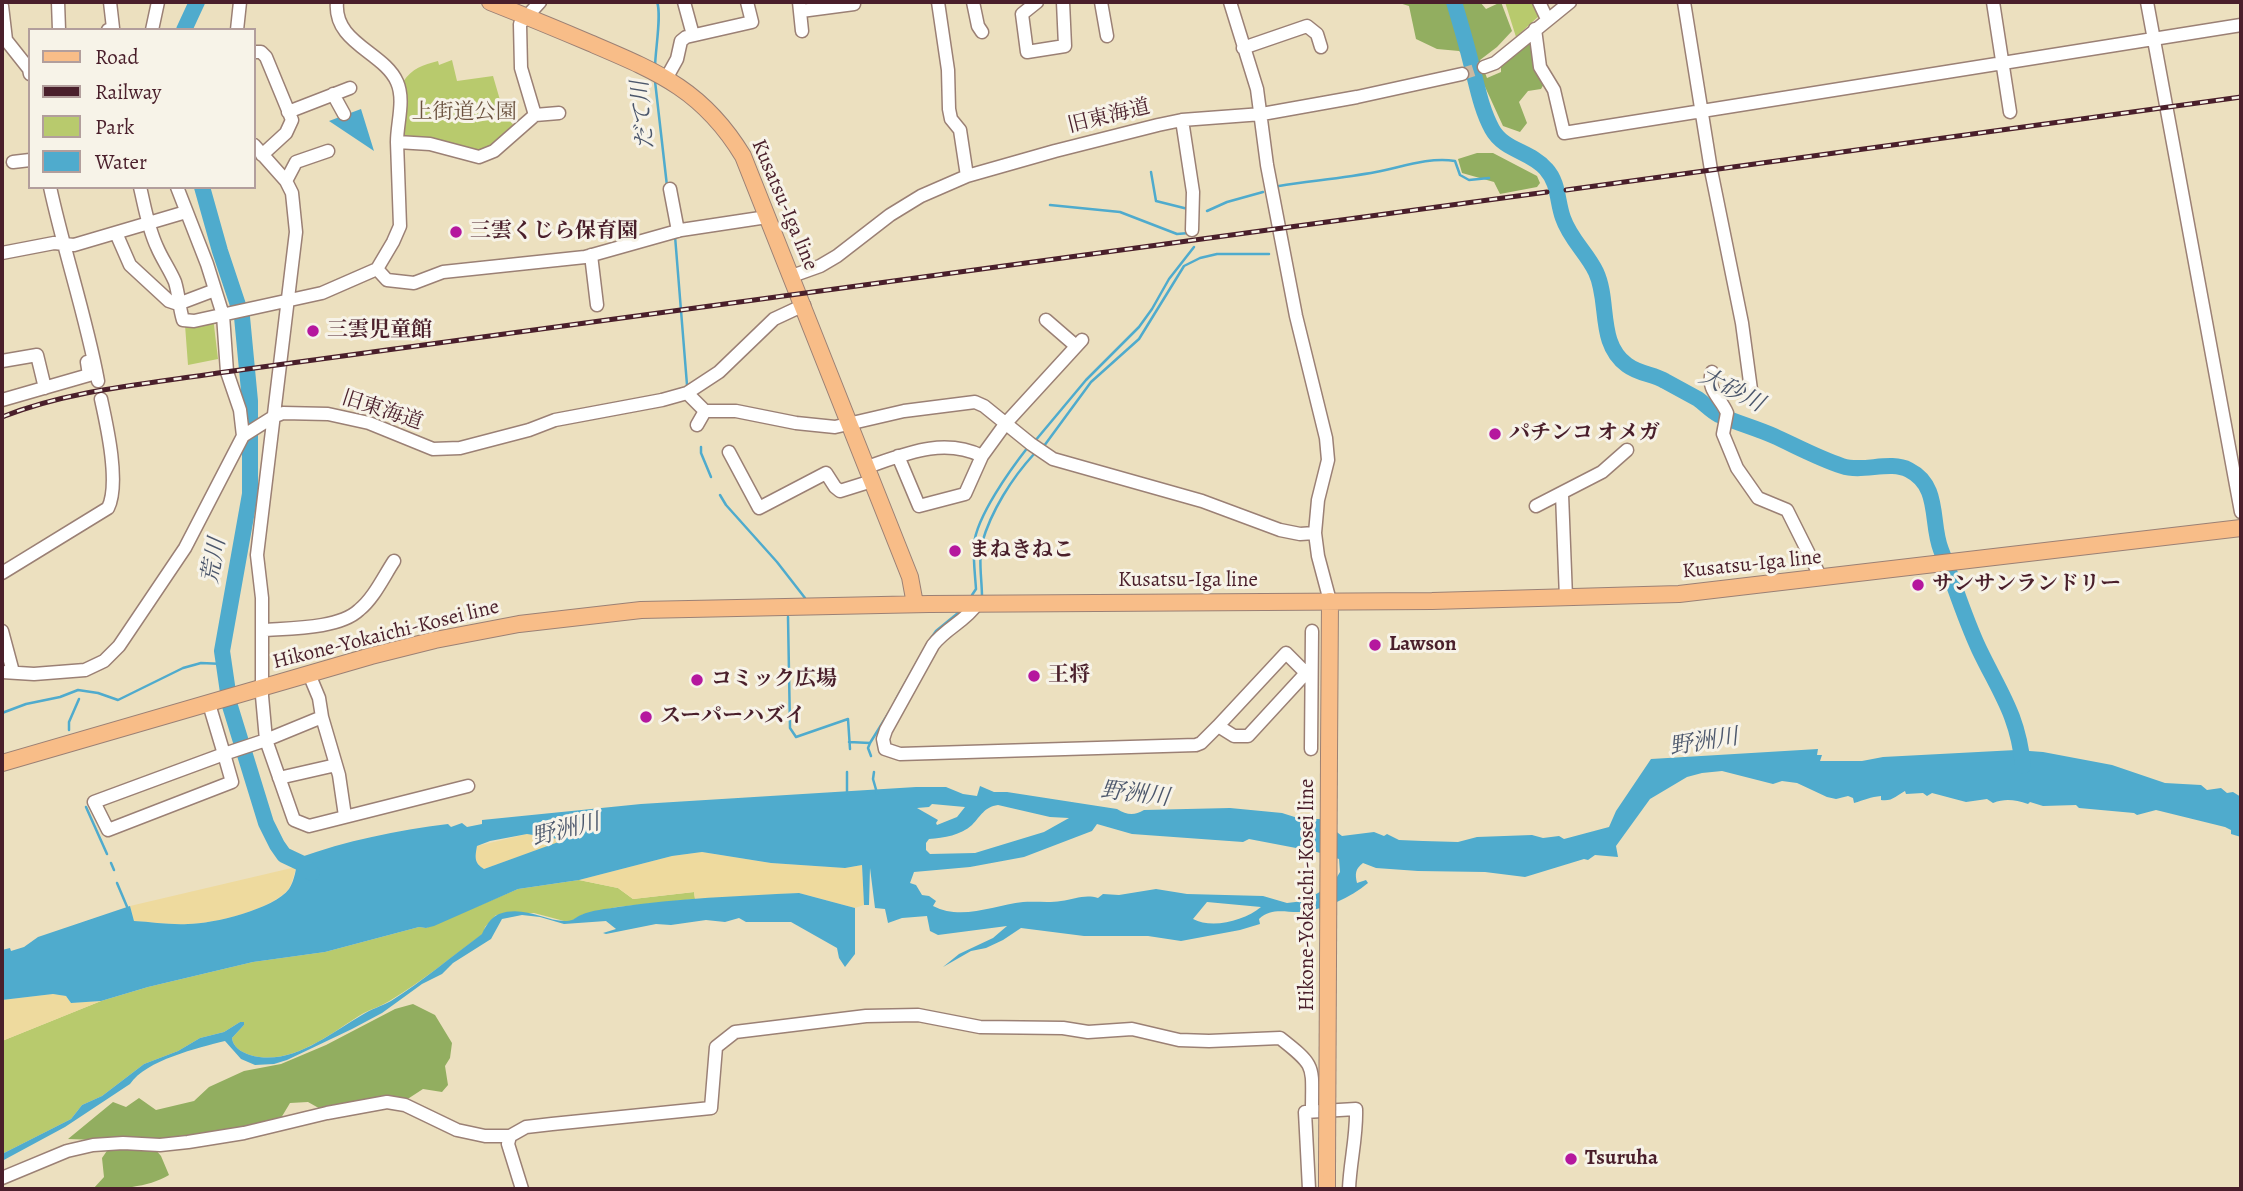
<!DOCTYPE html>
<meta charset="utf-8">
<style>
body{margin:0}
#map{position:relative;width:2243px;height:1191px;overflow:hidden;background:#ece0bf;font-family:Alegreya,serif}
canvas{display:block}
.frame{position:absolute;inset:0;border:4px solid #4a1f2b;pointer-events:none}
.legend{position:absolute;left:28px;top:28px;width:228px;height:161px;box-sizing:border-box;background:#f7f3e8;border:2px solid #b29e9c;margin:0;padding:9px 12px;list-style:none;font-size:21px;color:#4a1f2b}
.legend li{display:flex;align-items:center;gap:14px;height:35px}
.legend b{width:35px;border:2px solid #b29e9c}
</style>
<div id="map">
<canvas width="2243" height="1191"></canvas>
<div class="frame"></div>
<ul class="legend">
<li><b style="height:9px;background:#f8bd88"></b>Road</li>
<li><b style="height:9px;background:#4a1f2b"></b>Railway</li>
<li><b style="height:19px;background:#b8ca6d"></b>Park</li>
<li><b style="height:19px;background:#4fabcd"></b>Water</li>
</ul>
</div>
<script>
const ctx = document.querySelector('canvas').getContext('2d');
ctx.lineJoin = 'round';
function paint(path, color) { ctx.fillStyle = color; ctx.fill(path, 'evenodd'); }
function trace(path, color, width, dash) { ctx.strokeStyle = color; ctx.lineWidth = width; ctx.lineCap = dash ? 'butt' : 'round'; ctx.setLineDash(dash || []); ctx.stroke(path); }
function drawText(font, color, halo, rows, align = 'center') {
  ctx.font = font + ' Alegreya,"Noto Serif JP",serif'; ctx.lineWidth = 6; ctx.setLineDash([]); ctx.textBaseline = 'middle'; ctx.strokeStyle = halo; ctx.fillStyle = color; for (const [text, x, y, turn = 0] of rows) {
    ctx.save(); ctx.translate(x, y); ctx.rotate((+turn || 0) * Math.PI / 180); ctx.textAlign = isNaN(turn) ? turn : align; if (halo) ctx.strokeText(text, 0, 0); ctx.fillText(text, 0, 0); ctx.restore();
  }
}
const green = new Path2D(`
 M1505,2H1536L1540,15L1516,37Z
 M452,60L457,81L493,76L500,100L496,103L514,126L495,144L478,151L436,140L401,135L403,82C412,68 423,65 438,61L439,65Z
 M213,317L218,359L188,365L185,325Z
 M579,880L618,888L633,899L694,892L695,899L617,907L582,915L571,921H564L534,913L496,915L485,927L483,934C452,956 423,981 391,1000C382,1006 371,1009 362,1014C330,1034 290,1067 250,1055C241,1052 233,1047 232,1038L244,1025L240,1022L224,1032L200,1038L178,1051L144,1064L102,1096L82,1105L71,1119L2,1154V1041L101,1001L148,987L253,962L325,952L419,927L426,928L518,889Z`);
const forest = new Path2D(`
 M1396,2H1480L1486,9L1501,2L1512,31L1497,47L1480,60L1487,78L1501,72V59L1533,39L1545,82L1541,89L1528,91L1519,102L1527,123L1520,132L1503,126L1475,65L1459,51L1437,49L1416,39L1409,6Z
 M1477,153H1493L1537,176L1540,183L1537,187L1500,194L1494,182L1462,173L1458,159Z
 M413,1004L435,1015L452,1043L450,1058L445,1066L448,1085L442,1092L423,1089L403,1102L324,1111L308,1102L290,1103L281,1118L247,1130L159,1142L68,1139L113,1102L126,1107L139,1098L156,1110L194,1101L209,1087L244,1071L281,1064L326,1045L395,1009Z
 M111,1145L155,1149L161,1156L169,1175C148,1188 117,1189 93,1189L104,1177L102,1158Z`);
const sand = new Path2D(`
 M527,834L566,840L484,869C474,863 475,856 477,846Z
 M702,852L771,863L845,868L862,865L864,905L855,908L799,893L695,899L694,892L633,899L618,888L579,880L672,856Z
 M296,867C294,875 292,886 286,892C267,910 215,924 188,924C170,925 152,922 134,921L130,906Z
 M53,994L66,996L71,1003L101,1001L2,1041V1000Z`);
const water = new Path2D(`
 M361,109L374,151L329,121Z
 M1818,749L1817,755H1822L1820,761H1862L1883,757L2016,750L2043,752L2112,765L2165,783L2201,785L2207,790L2221,788L2227,793L2233,792L2241,797V837L2231,834V830L2225,827L2156,810L2137,815L2134,813L2079,808L2076,805L2043,806L2030,802L2028,804C2015,800 2006,798 1993,803L1987,799L1966,802L1932,793L1927,796L1923,793L1906,794L1905,791C1897,795 1892,802 1881,800V796C1871,797 1864,800 1854,803L1853,798L1848,796L1836,799L1827,797L1797,783L1782,781L1773,784L1722,771L1702,773L1687,777L1650,799L1616,846L1618,857L1595,855L1588,860L1584,859L1525,877L1485,872L1418,871L1376,868L1363,863C1355,869 1355,874 1357,883L1366,880L1368,883C1350,898 1325,909 1302,912C1286,913 1272,907 1259,919L1260,924L1240,930L1181,941L1148,936H1084L1021,928L1003,940L986,948L971,951L943,967L959,954L993,938L1007,926L938,935L930,931L927,916L902,918L888,923L885,909L875,908L870,868L869,905H864L862,865L845,868L771,863L702,852L672,856L579,880L518,889L434,926L426,928L419,927L325,952L253,962L148,987L101,1001L71,1003L66,996L53,994L2,1000V950L10,948L11,951L24,947L38,937L130,906L134,921C152,922 170,925 188,924C213,924 274,909 289,889C295,880 296,868 298,858C346,841 397,830 448,824L451,827L462,823L467,827L482,824V820L641,804L916,787H946L963,794L977,796L980,786L994,792H1007L1117,809C1127,815 1134,816 1144,810L1230,808L1282,813L1301,819H1320L1342,836L1374,832L1384,836L1387,834L1399,840L1423,841L1458,842L1477,837L1532,835L1543,838L1559,836L1564,839L1609,827L1616,811L1651,759ZM932,804L965,807L957,817L937,825L936,823L938,820L917,808L929,807ZM998,805L1050,817L1069,818L1044,832L975,853L930,854L926,850V843L929,839C944,838 961,835 972,825C981,816 984,807 998,805ZM1097,824L1132,834L1243,842L1249,839L1317,852L1339,859L1340,872L1332,885L1304,901L1287,903L1263,896L1187,894L1156,889L1119,895L1103,894L1098,898C1085,894 1075,899 1061,901C1049,903 1036,901 1023,902C994,905 962,921 933,906L936,901L929,896L922,895L916,885L910,883L914,872L970,867L1024,857L1092,831ZM527,834L564,840L484,869C474,863 475,857 477,846L490,841ZM1207,902L1261,907C1244,921 1212,929 1193,919Z
 M799,893L855,908V954L845,967L839,958L837,948L791,922H746L739,918L725,922L706,920L671,925L656,924L606,934L603,933L616,929L606,921L564,924L540,917L522,915L502,919L491,939L453,963L442,974L422,984L382,1013L352,1029L287,1060L274,1064L255,1065L241,1059L225,1041C198,1048 146,1060 130,1084L65,1127L2,1161V1154L71,1119L82,1105L102,1096L144,1064L178,1051L200,1038L224,1032L240,1022H244V1025L232,1038C233,1047 241,1052 250,1055C291,1067 329,1034 362,1015C371,1009 382,1006 391,1001C423,981 452,956 482,934C485,927 491,917 499,914C525,905 545,922 567,921C573,921 576,917 581,915C592,910 606,909 618,907C678,898 739,896 799,893Z`);
const stream = new Path2D(`
 M655,68C655,51 662,14 657,2
 M655,81L667,186
 M1151,172L1156,201L1188,209
 M1279,186C1311,181 1344,178 1376,172C1402,167 1428,157 1455,161L1460,175L1469,180L1489,178
 M1050,205L1120,212L1177,234L1189,233
 M1207,211L1227,202L1263,192
 M675,236L687,385
 M1035,441L1086,380L1139,327L1152,309L1169,279L1194,247
 M1044,446L1091,382L1139,339L1184,266L1200,258L1217,254H1269
 M701,447V453L711,477
 M720,495L726,505L777,562L805,598
 M972,595L976,589C975,574 973,559 974,544C977,516 1010,470 1028,447
 M982,597C982,580 978,558 982,543C991,511 1012,478 1034,454
 M788,617L790,728L796,737L848,719L850,749
 M915,689L932,658
 M895,701L927,644L936,631L958,613
 M2,713L26,704L60,697L78,690L98,693L118,700L183,668L201,663L224,664
 M69,730V722L79,699
 M849,742L870,743
 M871,756L868,748L870,743L896,701
 M874,772L873,779L877,793
 M847,793V772
 M86,807L107,854
 M111,863L114,870
 M117,883L128,909`);
const river = new Path2D(`
 M1454,2C1460,22 1466,42 1471,63C1477,85 1481,109 1492,129C1504,151 1531,151 1546,169C1559,183 1557,202 1563,218C1570,239 1587,253 1596,272C1610,302 1597,343 1627,365C1639,374 1653,374 1665,381C1676,387 1687,393 1698,399C1705,404 1711,411 1719,415C1737,423 1756,428 1774,436C1796,446 1818,458 1842,466C1863,473 1890,460 1909,470C1941,486 1930,523 1941,550C1954,583 1964,617 1979,649C2000,693 2018,715 2023,766
 M184,30L197,2
 M202,187L220,251L242,317L250,401V494L222,651L230,706L266,823L277,845L284,855L303,864L312,873`);
const minorTunnel = new Path2D(`
 M1462,74L1484,67`);
const minor = new Path2D(`
 M58,2L59,30
 M337,2C333,43 384,52 397,82C405,100 397,123 397,142
 M684,2L693,35
 M799,2L802,31
 M938,2L948,70L949,109L951,119L960,130L967,176
 M973,2L978,26L982,32
 M1037,2L1022,14L1027,52L1065,46L1063,2
 M1101,2L1107,36
 M1230,2L1257,89L1267,165L1296,316L1326,438L1328,460L1318,500L1315,533L1318,556L1330,601
 M1539,2L1547,19
 M1684,2L1711,170L1742,323L1752,397
 M1993,2L2010,112
 M2147,2L2241,512
 M2,6L6,40L29,69L30,74
 M801,11L854,4L853,2
 M1535,29L1540,67L1554,90L1564,133L2241,25
 M108,30L113,28L110,2
 M152,30L158,2
 M237,30L240,2
 M1243,48L1307,26L1317,34L1321,47
 M254,52H261L266,57L292,120L286,133L262,155
 M1484,67L1495,63L1570,2
 M667,77L677,59L681,41L686,37L752,22L747,2
 M333,94L344,114
 M288,112L350,88
 M535,115L559,113
 M1182,120L1193,192L1192,230
 M254,145L286,181L292,193L296,232L257,555L262,598V696L266,740L294,820L309,826L468,786
 M13,162L30,160
 M286,181L296,162L328,151
 M50,187C64,252 86,316 98,381
 M140,187C145,208 148,228 157,247C162,259 170,270 175,282C179,295 179,307 183,320L194,321L322,293L377,269L393,242L400,226L397,142L430,144L479,157L494,151L535,115L521,68L520,24L540,2
 M177,187L207,264L223,315L227,372L240,410L243,436
 M670,189L678,231
 M116,233L130,265L169,301L178,304L215,290
 M2,253L54,243L74,245L186,212
 M591,255L597,305
 M377,269L387,280L414,283L443,272L585,257L681,230L767,217
 M792,276L820,266L837,256L890,215L921,196L967,176L1055,151L1158,125L1182,120L1262,114L1357,97L1462,74
 M1046,320L1076,346
 M2,361L37,355L45,388
 M1712,372C1706,390 1721,398 1727,413L1723,434L1737,468L1758,498L1787,510L1821,578
 M687,393L705,411H736L796,423L835,427L904,411L975,402L984,406L1031,444L1053,459L1202,501L1280,530L1300,534L1315,533
 M2,400L89,375L87,362
 M697,425L705,411
 M729,452L759,508L826,473L835,487L840,491L872,481
 M898,456L919,506L965,494L982,456L1006,423L1082,340
 M867,467C905,454 943,437 982,456
 M1562,494L1566,598
 M1536,506L1602,472L1627,450
 M2,573L108,508C120,484 107,426 101,399
 M977,604C966,621 946,628 933,645L886,730L883,739L885,749L900,754L1196,745L1201,743L1218,726
 M263,630C289,628 339,629 359,610C374,598 384,576 394,561
 M2,631L13,672
 M1286,653L1306,673L1248,736H1234L1218,726Z
 M2,672L34,674L85,670L104,661L119,646L185,548L243,436L273,417L283,413L328,414L369,423L433,449L460,448L529,430L555,420L662,400L687,393L719,372L774,319L804,305
 M309,674L319,698L322,717L339,775L345,816
 M209,704L224,754L94,802L108,830L232,782L224,754L266,740L322,717
 M1311,749L1312,631
 M279,778L336,765
 M510,1136L508,1144L522,1189
 M2,1178L67,1151L93,1145L123,1143L160,1145L188,1142L244,1133L327,1113L387,1102L405,1105L457,1130L485,1136H510L526,1127L552,1124L711,1108L716,1047L735,1032L866,1016L918,1015L980,1027L1063,1028L1088,1032L1132,1029L1179,1040L1209,1041L1280,1038C1317,1067 1312,1065 1312,1111
 M1309,1189L1305,1112L1356,1109C1357,1136 1350,1162 1349,1189`);
const major = new Path2D(`
 M490,2C523,15 557,29 590,43C658,72 703,90 743,156L910,577L915,604
 M1329,754L1330,601
 M2,763L371,656L435,640L519,624L641,610L929,604L1432,601L1679,594L2241,528
 M1327,1189V1169`);
const rail = new Path2D(`
 M1566,190L2241,97
 M2,417C70,390 146,384 218,373L1547,192`);
const majorBridge = new Path2D(`
 M1327,1169L1329,754`);
const markers = [
 [456,232,7,"#b5179e"],
 [313,331,7,"#b5179e"],
 [1495,434,7,"#b5179e"],
 [955,551,7,"#b5179e"],
 [1918,585,7,"#b5179e"],
 [1375,645,7,"#b5179e"],
 [1034,676,7,"#b5179e"],
 [697,680,7,"#b5179e"],
 [646,717,7,"#b5179e"],
 [1571,1159,7,"#b5179e"]
];
const parkNames = [
 ["上街道公園",464,113]
];
const streetNames = [
 ["旧東海道",1109,117,-14],
 ["Kusatsu-Iga line",784,205,67],
 ["旧東海道",382,411,18],
 ["Kusatsu-Iga line",1752,565,-6],
 ["Kusatsu-Iga line",1188,581],
 ["Hikone-Yokaichi-Kosei line",386,635,-14],
 ["Hikone-Yokaichi-Kosei line",1308,895,-90]
];
const poiNames = [
 ["三雲くじら保育園",470,232],
 ["三雲児童館",327,331],
 ["パチンコ オメガ",1509,434],
 ["まねきねこ",969,551],
 ["サンサンランドリー",1932,585],
 ["Lawson",1389,645],
 ["王将",1048,676],
 ["コミック広場",711,680],
 ["スーパーハズイ",660,717],
 ["Tsuruha",1585,1159]
];
const waterNames = [
 ["だて川",644,115,-95],
 ["大砂川",1731,391,27],
 ["荒川",215,561,-80],
 ["野洲川",1704,743,-9],
 ["野洲川",1135,795,7],
 ["野洲川",566,831,-14]
];
paint(green, '#b8ca6d');
paint(forest, '#92ae60');
paint(sand, '#eeda9e');
paint(water, '#4fabcd');
trace(stream, '#4fabcd', 2.5);
trace(river, '#4fabcd', 16);
trace(minorTunnel, '#ccb9a1', 12, [12, 6]);
trace(minor, '#9b8075', 15);
trace(major, '#9b8075', 18);
trace(minor, '#fff', 12);
trace(major, '#f8bd88', 16);
trace(rail, '#4a1f2b', 5);
trace(rail, '#f7f3e8', 2.5, [8]);
trace(majorBridge, '#9b8075', 18, []);
trace(majorBridge, '#f8bd88', 16);
for (const [x, y, r, color] of markers) { const dot = new Path2D(); dot.arc(x, y, r, 0, 2 * Math.PI); ctx.fillStyle = color; ctx.fill(dot); trace(dot, '#f7f3e8', 2.5); }
drawText('21px', '#6b523f', '#f7f3e8', parkNames);
drawText('21px', '#4a1f2b', '#f7f3e8', streetNames);
drawText('bold 21px', '#4a1f2b', '#f7f3e8', poiNames, 'left');
drawText('italic 23px', '#4c576c', '#f7f3e8', waterNames);
</script>
